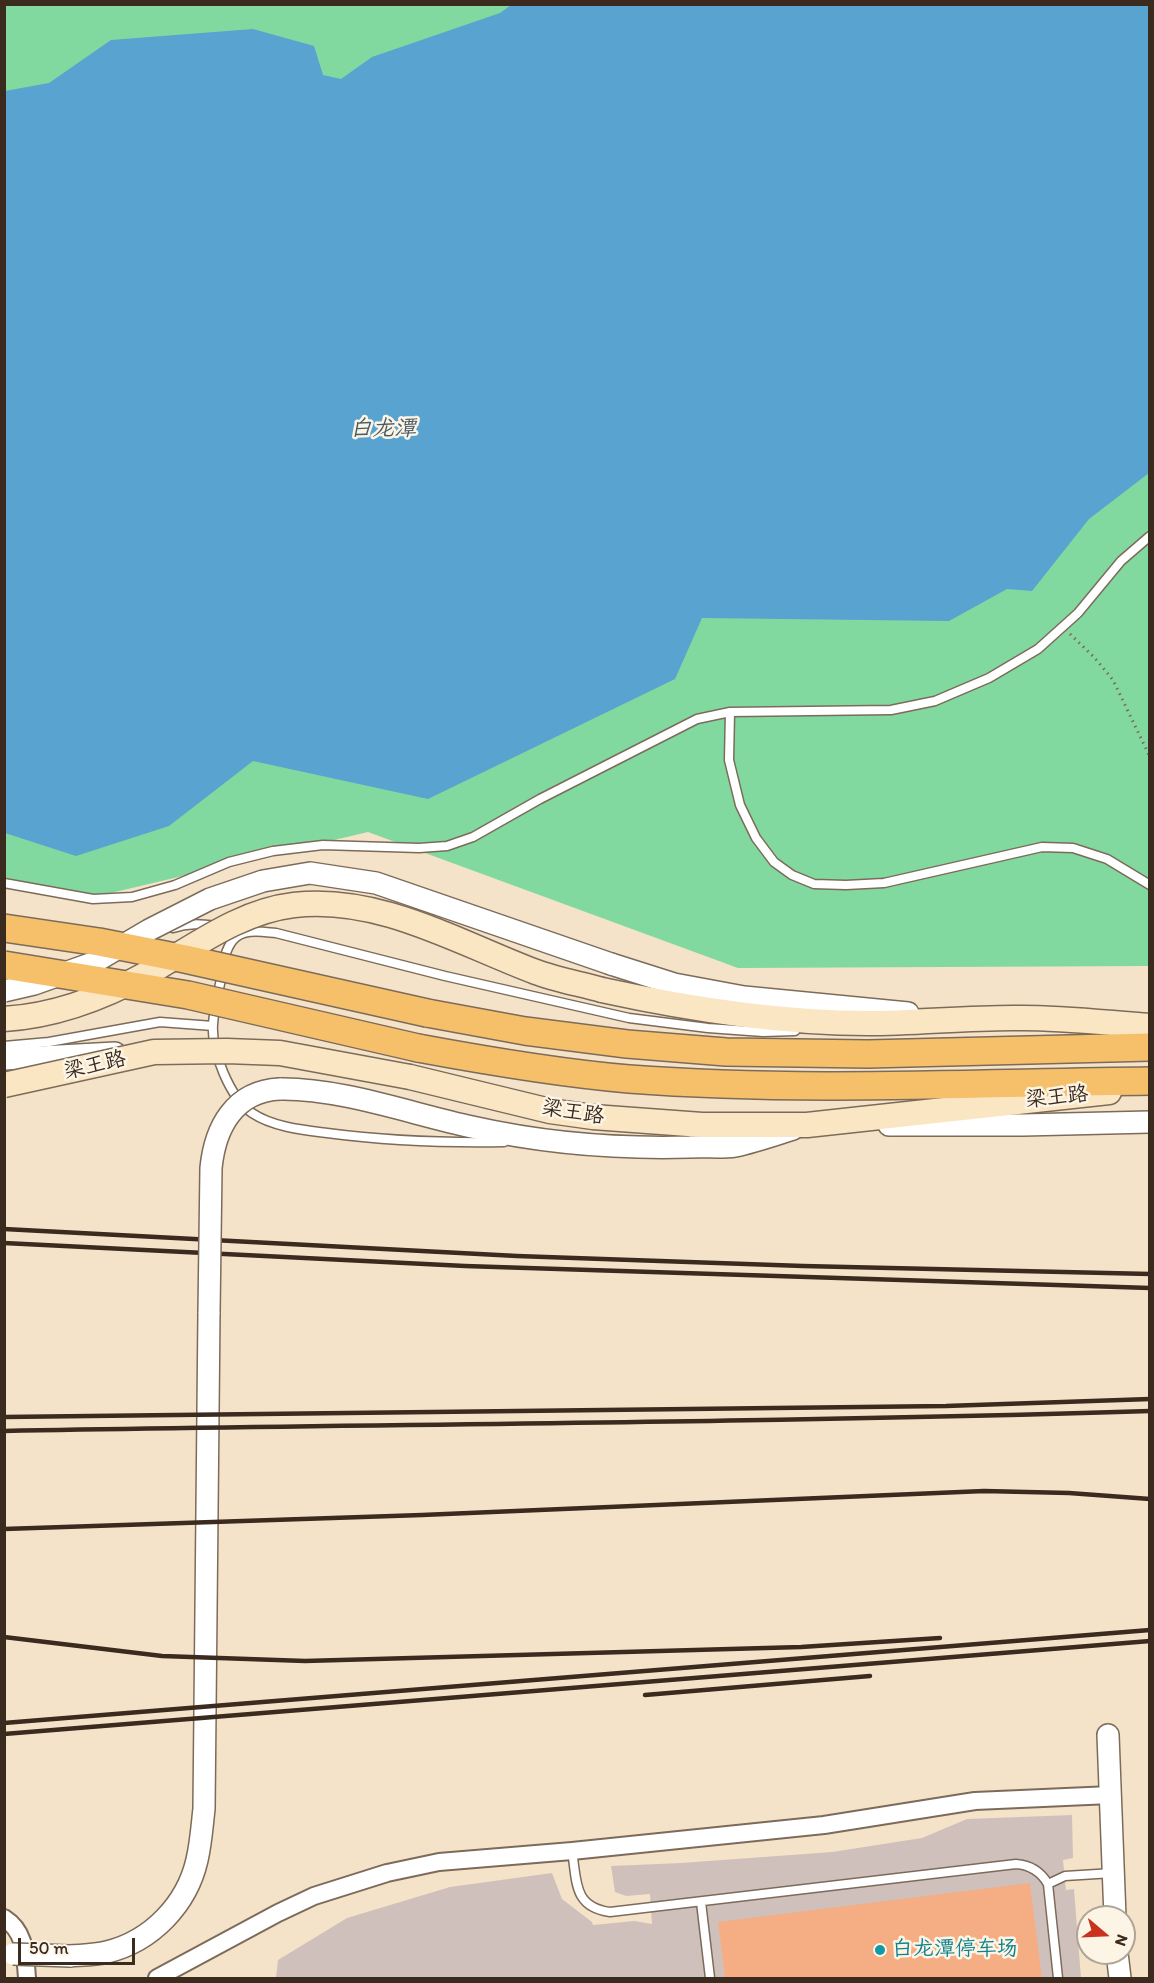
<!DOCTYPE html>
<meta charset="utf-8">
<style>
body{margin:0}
#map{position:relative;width:1154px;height:1983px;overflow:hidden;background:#f5e3c9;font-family:Itim,sans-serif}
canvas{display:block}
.frame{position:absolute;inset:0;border:6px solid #3b2a1e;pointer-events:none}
.north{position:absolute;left:1076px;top:1905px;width:60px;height:60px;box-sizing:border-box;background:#fcf5e5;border:2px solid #afa495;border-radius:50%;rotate:109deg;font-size:16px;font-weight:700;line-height:24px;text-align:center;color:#3b2a1e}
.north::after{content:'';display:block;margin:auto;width:21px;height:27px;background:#c8321e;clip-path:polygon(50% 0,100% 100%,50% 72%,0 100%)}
.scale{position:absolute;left:18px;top:1938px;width:117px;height:27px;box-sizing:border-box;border:3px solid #3b2a1e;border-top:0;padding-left:8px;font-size:18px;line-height:21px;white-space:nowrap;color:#3b2a1e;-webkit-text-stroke:4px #fcf5e5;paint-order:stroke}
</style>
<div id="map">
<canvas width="1154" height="1983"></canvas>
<div class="frame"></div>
<div class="north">N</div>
<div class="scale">50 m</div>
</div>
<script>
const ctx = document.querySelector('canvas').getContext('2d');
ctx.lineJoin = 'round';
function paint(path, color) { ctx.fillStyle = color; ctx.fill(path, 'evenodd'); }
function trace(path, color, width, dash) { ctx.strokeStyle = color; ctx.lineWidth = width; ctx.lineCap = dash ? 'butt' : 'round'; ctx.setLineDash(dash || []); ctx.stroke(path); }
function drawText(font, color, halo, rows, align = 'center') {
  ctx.font = font + ' Itim,"LXGW WenKai TC",sans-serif'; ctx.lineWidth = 5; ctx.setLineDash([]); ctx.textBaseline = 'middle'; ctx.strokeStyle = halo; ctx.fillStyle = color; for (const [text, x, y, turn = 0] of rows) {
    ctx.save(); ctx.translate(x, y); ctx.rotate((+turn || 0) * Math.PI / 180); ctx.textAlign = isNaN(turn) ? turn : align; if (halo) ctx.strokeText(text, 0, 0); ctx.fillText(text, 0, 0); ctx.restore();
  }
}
const industrial = new Path2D(`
 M1072,1815L1073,1858L1063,1860L1066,1890L1074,1889L1081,1978H276L278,1960L347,1918L450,1887L552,1873L562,1899L592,1922L593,1925L634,1921L652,1924L650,1894L626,1896L615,1892L611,1866L681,1863L832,1852L922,1838L967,1819Z`);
const green = new Path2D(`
 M5,5H1149V966L738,968L368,832L94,897L5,878Z`);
const water = new Path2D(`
 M511,5H1149V473L1089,519L1032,591L1007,589L949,621L702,618L675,679L428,799L253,761L169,826L76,856L5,833V91L49,83L111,40L253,29L314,46L323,75L341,79L372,57L500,13Z`);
const building = new Path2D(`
 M1030,1883L1042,1978H725L718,1922Z`);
const path = new Path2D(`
 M1070,634L1094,657L1113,680L1150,757`);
const service = new Path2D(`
 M730,712L729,760L740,805L756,838L774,862L792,875L814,884L846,885L884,883L1042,847L1073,848L1107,859L1150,885
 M4,883L93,899L132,897L175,885L229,862L273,851L323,845L419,848L447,846L473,837L540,799L697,719L730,712L891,710L935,701L989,678L1038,649L1078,613L1121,561L1150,536
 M173,928C188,923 201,924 216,926
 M4,1046L49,1042L160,1022L213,1026
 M504,1142C443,1143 388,1141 327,1133C303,1130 273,1127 252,1113C230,1098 211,1051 213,1024C214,1009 218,994 221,979C223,966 224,951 233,940C244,928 262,932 276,933L445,976L629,1018L708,1028L763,1032L795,1031
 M572,1851C577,1881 573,1907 610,1912L1016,1864C1031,1865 1041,1872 1048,1884L1058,1978
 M1048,1884L1065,1876L1113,1873
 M701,1902L710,1978`);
const minor = new Path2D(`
 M4,1918C26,1932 25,1955 27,1978
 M157,1978L278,1913L314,1896L387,1873L439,1862L572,1851L824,1825L975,1801L1111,1795`);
const tertiary = new Path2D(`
 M611,964L674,984L744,997L908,1013
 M4,1059L115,1053
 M280,1089C340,1088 412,1114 472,1127C543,1143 617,1149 690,1147C705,1146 721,1148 735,1146C754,1142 774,1135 793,1129
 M889,1125H1023L1150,1122
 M1108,1735L1115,1917
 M1117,1953L1120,1978
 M70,1956C82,1955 95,1955 107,1952C152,1941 187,1904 197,1860C201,1843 202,1826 204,1809L209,1312`);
const secondary = new Path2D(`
 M602,990C689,1009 779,1023 868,1023C919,1023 971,1017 1022,1018C1065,1018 1107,1023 1150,1026
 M410,1077L550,1111L593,1117L702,1125H807L1109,1092`);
const primary = new Path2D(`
 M427,1013L525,1031L627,1044L726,1052L868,1054L1150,1047
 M418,1048C488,1061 558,1073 629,1079C802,1092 976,1083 1150,1081`);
const rail = new Path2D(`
 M4,1229L517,1256L803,1266L1150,1274
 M4,1243L465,1266L1150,1288
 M4,1417L946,1406L1150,1399
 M4,1431C386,1424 768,1423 1150,1411
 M4,1529L422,1515L984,1491L1069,1493L1150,1499
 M4,1637L162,1656L305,1661L801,1647L940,1638
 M645,1695L870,1676
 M4,1723L1150,1630
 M4,1734L1150,1641`);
const tertiaryBridge = new Path2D(`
 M4,991L34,984L93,963L149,930L210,899L263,881L310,873L376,883L611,964
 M209,1312L211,1168C215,1128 234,1091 280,1089
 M13,1954L70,1956`);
const secondaryBridge = new Path2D(`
 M4,1019C57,1016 105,997 150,972C195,946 241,911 294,905C379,895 459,943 536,972C557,980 581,984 602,990
 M4,1085L154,1052L227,1051L280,1053L410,1077`);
const primaryBridge = new Path2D(`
 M4,928L99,942L185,959L427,1013
 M4,965L188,995L418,1048`);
const markers = [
 [880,1950,6,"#0f9aa8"]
];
const streetNames = [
 ["梁王路",95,1066,-13],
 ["梁王路",1057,1098,-6],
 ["梁王路",573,1113,9]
];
const cultureNames = [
 ["白龙潭停车场",892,1950]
];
const waterNames = [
 ["白龙潭",383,429]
];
paint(industrial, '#d0c0bc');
paint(green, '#81d99f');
paint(water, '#58a3d0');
paint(building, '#f5ae84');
trace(service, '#7c6b5a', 11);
trace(minor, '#7c6b5a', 20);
trace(tertiary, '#7c6b5a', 24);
trace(secondary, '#7c6b5a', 27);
trace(primary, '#7c6b5a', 30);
trace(path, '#7c6b5a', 3, [1.5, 4.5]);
trace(service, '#fff', 8);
trace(minor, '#fff', 16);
trace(tertiary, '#fff', 21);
trace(secondary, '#fbe6c4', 24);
trace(primary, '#f6c06b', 27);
trace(rail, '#3b2a1e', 4.5);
trace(tertiaryBridge, '#7c6b5a', 24, []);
trace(secondaryBridge, '#7c6b5a', 27, []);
trace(primaryBridge, '#7c6b5a', 30, []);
trace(tertiaryBridge, '#fff', 21);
trace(secondaryBridge, '#fbe6c4', 24);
trace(primaryBridge, '#f6c06b', 27);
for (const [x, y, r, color] of markers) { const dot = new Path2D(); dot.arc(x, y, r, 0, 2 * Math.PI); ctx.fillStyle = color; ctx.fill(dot); trace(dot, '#fcf5e5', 2); }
drawText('21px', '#3b2a1e', '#fcf5e5', streetNames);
drawText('21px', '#0d838f', '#fcf5e5', cultureNames, 'left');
drawText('italic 22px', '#475a65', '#fcf5e5', waterNames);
</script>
